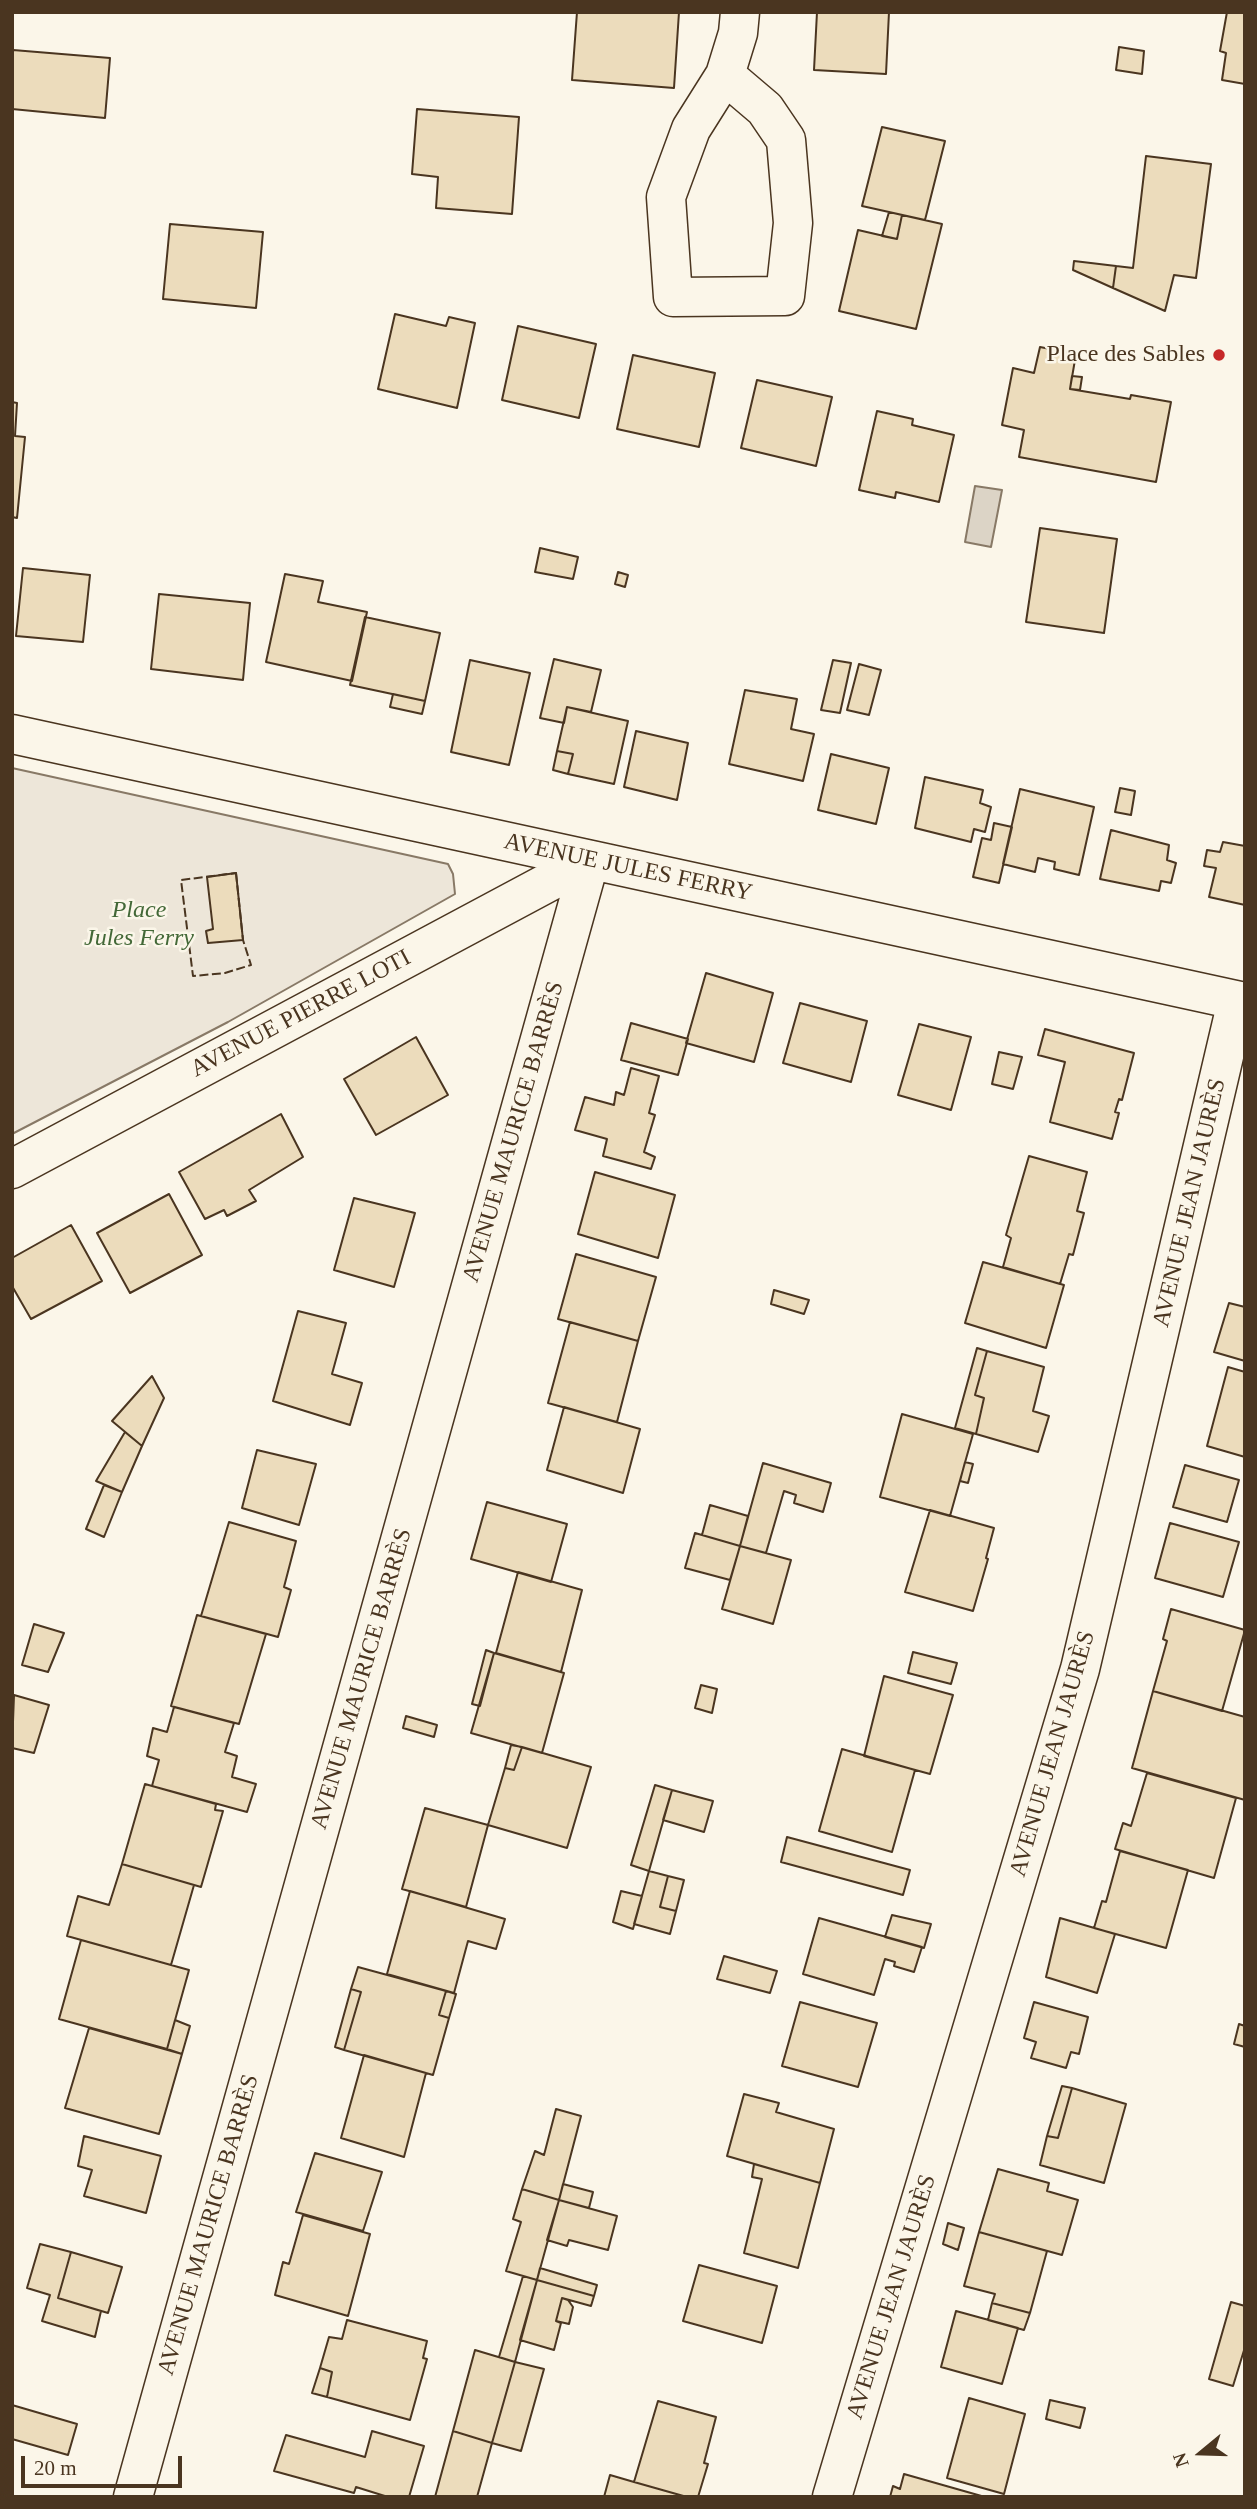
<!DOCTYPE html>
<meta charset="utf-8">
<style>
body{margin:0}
#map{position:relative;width:1257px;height:2509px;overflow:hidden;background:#fbf6e9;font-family:"Times New Roman",serif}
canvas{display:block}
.frame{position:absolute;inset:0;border:14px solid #4a3520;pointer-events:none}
.north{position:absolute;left:1166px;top:2418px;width:70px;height:70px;-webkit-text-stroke:5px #fbf6e9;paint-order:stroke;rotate:251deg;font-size:19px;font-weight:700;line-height:28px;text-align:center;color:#4a3520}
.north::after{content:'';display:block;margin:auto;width:24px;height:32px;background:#4a3520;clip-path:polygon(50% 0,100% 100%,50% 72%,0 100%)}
.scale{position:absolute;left:21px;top:2456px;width:161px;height:32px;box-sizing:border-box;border:4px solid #4a3520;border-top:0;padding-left:9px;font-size:21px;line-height:24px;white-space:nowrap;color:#4a3520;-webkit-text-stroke:5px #fbf6e9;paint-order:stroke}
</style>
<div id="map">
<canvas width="1257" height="2509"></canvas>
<div class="frame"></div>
<div class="north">N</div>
<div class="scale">20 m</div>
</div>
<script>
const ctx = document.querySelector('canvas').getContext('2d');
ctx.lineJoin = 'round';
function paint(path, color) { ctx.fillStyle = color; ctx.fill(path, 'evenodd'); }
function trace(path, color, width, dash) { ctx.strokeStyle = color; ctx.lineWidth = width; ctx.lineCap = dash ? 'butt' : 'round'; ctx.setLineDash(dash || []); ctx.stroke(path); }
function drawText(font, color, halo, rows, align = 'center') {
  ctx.font = font + ' "Times New Roman",serif'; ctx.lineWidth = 5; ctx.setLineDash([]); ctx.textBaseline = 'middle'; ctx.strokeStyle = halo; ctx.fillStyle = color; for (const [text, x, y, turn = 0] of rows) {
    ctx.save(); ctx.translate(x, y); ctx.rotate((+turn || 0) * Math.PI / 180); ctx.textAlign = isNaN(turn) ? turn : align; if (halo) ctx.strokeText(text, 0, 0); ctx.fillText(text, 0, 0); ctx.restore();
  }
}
const green = new Path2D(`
 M12,768L448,864L453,874L455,894L228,1022L12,1134Z`);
const water = new Path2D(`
 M975,486L1002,490L991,547L965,542Z`);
const building = new Path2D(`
 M577,12H679L674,88L572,80Z
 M817,12H889L886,74L814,70Z
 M1227,12H1245V84L1222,80L1226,53L1220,51Z
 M1119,47L1144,51L1142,74L1116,70Z
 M13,50L110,58L105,118L12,109Z
 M417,109L519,117L512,214L436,208L438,177L412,174Z
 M882,127L945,141L925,220L862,206Z
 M1146,156L1211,164L1196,278L1174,275L1165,311L1113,288L1116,266L1133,268Z
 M889,212L902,215L897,239L882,236Z
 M902,215L942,224L916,329L839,311L858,230L897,239Z
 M170,224L263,232L256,308L163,299Z
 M1074,261L1116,266L1113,288L1073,270Z
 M395,314L446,326L449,317L475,323L457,408L378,389Z
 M518,326L596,344L579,418L502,400Z
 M1040,347L1076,354L1070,389L1130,399L1131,395L1171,402L1156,482L1019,457L1024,430L1002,425L1013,368L1034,373Z
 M633,355L715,373L699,447L617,429Z
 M1072,376L1082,377L1080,390L1070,389Z
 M757,380L832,397L816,466L741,448Z
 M12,402L17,403L15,436L25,437L17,518L12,517Z
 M877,411L913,419L912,425L954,435L939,502L896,492L895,498L859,490Z
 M1040,528L1117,539L1104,633L1026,622Z
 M540,548L578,557L573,579L535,572Z
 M23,568L90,575L83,642L16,636Z
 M618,572L628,575L625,587L615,584Z
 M285,574L323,581L318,602L367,612L352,681L266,662Z
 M159,594L250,603L243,680L151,669Z
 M365,617L440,633L425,701L350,685Z
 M554,659L601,670L591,712L567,707L564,723L540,718Z
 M470,660L530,673L509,765L451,752Z
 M833,660L851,663L840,713L821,710Z
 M859,664L881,670L869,715L847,710Z
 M745,690L797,699L791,729L814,734L803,781L729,764Z
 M393,694L425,701L422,714L390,707Z
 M567,707L628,721L614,784L568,774L573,754L557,751Z
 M636,731L688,743L677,800L624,787Z
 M557,751L573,754L568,774L553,770Z
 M831,754L889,768L876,824L818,810Z
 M925,777L983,790L980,803L991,807L985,832L974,829L971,842L915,828Z
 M1120,788L1135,791L1131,815L1115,812Z
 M1020,789L1094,807L1079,875L1054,869L1055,862L1038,858L1035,872L1003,864Z
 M994,823L1012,827L999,883L973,877L982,838L991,840Z
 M1111,830L1169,845L1167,860L1176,863L1171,883L1161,881L1159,891L1100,879Z
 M1223,842L1245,846V905L1209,897L1216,868L1204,866L1207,850L1220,852Z
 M236,873L243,940L208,943L206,931L213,929L207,877Z
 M706,973L773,993L754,1062L686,1043Z
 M800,1003L867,1021L851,1082L783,1063Z
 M631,1023L688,1039L678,1075L621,1060Z
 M919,1024L971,1037L951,1110L898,1095Z
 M1045,1029L1134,1053L1122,1100L1119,1099L1115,1112L1119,1113L1112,1139L1050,1122L1065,1062L1038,1055Z
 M416,1037L448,1095L376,1135L344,1079Z
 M999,1052L1022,1057L1013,1089L992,1084Z
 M631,1068L659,1076L649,1113L655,1115L644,1152L655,1157L651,1169L603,1156L607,1139L575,1130L585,1097L614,1105L616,1092L624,1095Z
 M281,1114L303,1157L249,1190L256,1201L227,1216L224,1210L205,1219L179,1172Z
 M1029,1156L1087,1172L1077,1211L1084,1213L1073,1255L1069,1254L1060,1284L1003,1267L1011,1238L1006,1235Z
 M595,1172L675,1195L658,1258L578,1234Z
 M169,1194L202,1255L130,1293L97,1233Z
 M354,1198L415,1213L394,1287L334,1270Z
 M71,1225L102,1281L31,1319L12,1286V1258Z
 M576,1254L656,1277L638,1341L558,1319Z
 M983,1262L1064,1285L1046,1348L965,1323Z
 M774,1290L809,1300L804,1314L771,1304Z
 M1229,1303L1245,1307V1361L1214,1352Z
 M298,1311L346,1323L332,1374L362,1383L350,1425L273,1401Z
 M570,1322L638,1341L617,1422L548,1403Z
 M977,1348L987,1351L975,1395L984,1398L976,1434L955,1428Z
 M987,1351L1044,1367L1033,1411L1049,1416L1038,1452L976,1434L984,1398L975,1395Z
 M1228,1367L1245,1372V1457L1207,1446Z
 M152,1376L164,1398L142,1446L112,1421Z
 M564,1407L640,1429L623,1493L547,1470Z
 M902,1414L973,1434L950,1516L880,1497Z
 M125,1432L142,1446L122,1492L96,1481Z
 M257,1450L316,1464L299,1525L242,1508Z
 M965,1462L973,1464L968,1483L960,1481Z
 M763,1463L831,1483L823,1512L794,1503L796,1495L784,1491L766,1553L740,1546Z
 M1185,1465L1239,1480L1227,1522L1173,1507Z
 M104,1485L122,1492L104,1537L86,1529Z
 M487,1502L567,1524L551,1582L471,1559Z
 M710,1505L748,1516L740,1546L702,1535Z
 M930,1510L994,1528L986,1558L988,1559L973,1611L905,1592Z
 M229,1522L296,1541L284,1587L291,1590L278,1637L201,1616Z
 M1170,1523L1239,1542L1223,1597L1155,1578Z
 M695,1533L740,1546L730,1580L685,1568Z
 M740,1546L791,1560L773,1624L722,1609Z
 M518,1572L582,1590L561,1672L496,1653Z
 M1171,1609L1245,1630L1222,1711L1153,1691L1167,1641L1163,1639Z
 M197,1615L266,1634L239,1724L171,1706Z
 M34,1624L64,1633L48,1672L22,1665Z
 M486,1650L494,1653L480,1706L472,1704Z
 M913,1652L957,1663L951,1684L908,1673Z
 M494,1653L564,1673L542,1753L471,1733Z
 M884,1676L953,1695L930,1774L864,1756Z
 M701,1685L717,1689L712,1713L695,1708Z
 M1153,1691L1245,1717V1800L1132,1768Z
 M14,1695L49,1705L34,1753L12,1748Z
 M174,1707L234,1723L225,1752L237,1756L232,1777L256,1784L247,1812L152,1786L159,1760L147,1756L153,1728L167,1732Z
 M406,1716L437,1725L434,1737L403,1728Z
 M511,1745L522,1747L514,1770L505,1768Z
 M522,1747L591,1767L567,1848L488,1825L505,1768L514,1770Z
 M842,1749L915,1770L892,1852L819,1831Z
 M1147,1773L1236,1798L1214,1878L1115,1849L1123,1823L1131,1826Z
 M145,1784L216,1804L215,1810L223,1811L201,1887L122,1864Z
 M655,1785L672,1790L649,1871L631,1865Z
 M672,1790L713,1801L704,1832L663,1820Z
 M425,1808L488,1825L466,1907L402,1889Z
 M787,1837L910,1870L903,1895L781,1862Z
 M1120,1851L1188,1870L1166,1948L1094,1928L1102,1901L1106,1902Z
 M122,1864L194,1885L171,1965L67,1936L78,1896L109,1905Z
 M649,1871L668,1876L660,1907L676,1911L670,1934L634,1924Z
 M668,1876L684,1880L676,1911L660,1907Z
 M410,1891L505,1919L496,1949L468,1941L454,1993L387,1974Z
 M621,1891L642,1896L633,1929L613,1922Z
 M892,1915L931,1924L924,1948L885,1937Z
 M819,1918L922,1947L914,1972L894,1966L895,1962L885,1959L874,1995L803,1974Z
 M1060,1918L1115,1934L1097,1993L1046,1977Z
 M81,1940L189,1970L167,2049L59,2019Z
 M724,1956L777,1971L770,1993L717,1979Z
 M358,1967L446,1991L439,2015L449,2018L433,2075L344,2050L361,1992L351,1989Z
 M351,1989L361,1992L344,2050L335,2047Z
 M446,1991L456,1994L449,2018L439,2015Z
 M800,2002L877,2023L858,2087L782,2066Z
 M1034,2002L1088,2017L1079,2054L1071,2052L1066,2068L1031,2058L1036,2042L1024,2038Z
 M175,2020L190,2026L182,2054L167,2049Z
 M1239,2024L1245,2026V2047L1234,2044Z
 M89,2028L182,2054L159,2134L65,2108Z
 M364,2055L426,2073L404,2157L341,2138Z
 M1062,2086L1072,2088L1058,2138L1047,2136Z
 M1072,2088L1126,2104L1104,2183L1040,2165L1047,2136L1058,2138Z
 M744,2094L779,2103L776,2112L834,2129L820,2183L727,2156Z
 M556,2109L581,2116L559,2200L522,2189L535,2151L544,2155Z
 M84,2136L161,2156L146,2213L84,2196L92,2170L78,2166Z
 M315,2153L382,2172L363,2231L296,2212Z
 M754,2164L820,2183L798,2268L744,2253L762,2179L752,2177Z
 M998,2169L1049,2183L1047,2191L1078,2200L1062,2255L979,2232Z
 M563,2184L593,2192L589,2208L559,2200Z
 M522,2189L559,2200L537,2280L506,2271L521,2222L513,2219Z
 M559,2200L617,2216L608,2250L569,2240L567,2246L547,2240Z
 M303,2215L370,2234L348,2316L275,2295L283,2262L289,2264Z
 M948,2223L964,2228L958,2250L943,2244Z
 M979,2232L1047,2251L1030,2313L992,2303L995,2294L964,2286Z
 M40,2244L71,2252L58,2298L101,2311L95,2337L42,2321L50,2295L27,2288Z
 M71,2252L122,2267L108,2313L58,2298Z
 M699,2265L777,2286L762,2343L683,2321Z
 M540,2268L597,2285L594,2296L537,2280Z
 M523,2276L537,2280L515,2362L499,2357Z
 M537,2280L594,2296L591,2306L562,2298L556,2321L561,2323L554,2350L520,2340Z
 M562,2298L568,2300L573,2307L569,2324L556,2321Z
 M1231,2302L1245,2306V2347L1233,2386L1209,2379Z
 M992,2303L1030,2313L1024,2330L988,2320Z
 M956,2311L1018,2328L1002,2384L941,2367Z
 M347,2320L427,2341L423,2358L427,2359L410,2420L327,2397L332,2372L320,2368L329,2337L342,2339Z
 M475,2350L515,2362L492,2443L453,2431Z
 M515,2362L544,2369L521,2451L492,2443Z
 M320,2368L332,2372L327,2397L312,2393Z
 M969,2398L1025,2414L1004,2494L947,2478Z
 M1050,2400L1085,2408L1080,2428L1046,2419Z
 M658,2401L716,2417L704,2463L708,2464L698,2497H687L634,2482Z
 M12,2405L77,2424L68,2455L12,2439Z
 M372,2431L424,2446L409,2497H388L356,2487L354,2493L274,2471L286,2435L365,2457Z
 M453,2431L492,2443L477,2497H435Z
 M904,2474L985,2497H890L893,2486L900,2489Z
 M610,2475L634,2482L687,2497H604Z`);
const minor = new Path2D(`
 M725,75L765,109L786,140L793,223L785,296L673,297L666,197L691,129L725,75L738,33L740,12
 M12,734L1245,1002
 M12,1169L590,860
 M133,2497L590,860
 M832,2497L1080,1669L1237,1001`);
const fence = new Path2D(`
 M236,873L243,940L251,965L225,973L193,976L181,880Z`);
const markers = [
 [1219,355,7,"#c62828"]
];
const poiNames = [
 ["Place des Sables",1205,355]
];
const streetNames = [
 ["AVENUE JULES FERRY",628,868,12],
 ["AVENUE PIERRE LOTI",301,1014,-28],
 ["AVENUE MAURICE BARRÈS",514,1132,-74],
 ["AVENUE JEAN JAURÈS",1190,1203,-77],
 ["AVENUE MAURICE BARRÈS",362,1679,-74],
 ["AVENUE JEAN JAURÈS",1053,1754,-74],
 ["AVENUE MAURICE BARRÈS",209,2225,-74],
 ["AVENUE JEAN JAURÈS",892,2297,-73]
];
const parkNames = [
 ["Place",139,911],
 ["Jules Ferry",139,939]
];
paint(green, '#ede6d9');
trace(green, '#887966', 2);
paint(water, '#dcd4c6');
trace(water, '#887966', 2);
paint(building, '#ecdcbc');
trace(building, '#4a3520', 2);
trace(minor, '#4a3520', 41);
trace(minor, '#fbf6e9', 38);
trace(fence, '#4a3520', 2, [9, 3.5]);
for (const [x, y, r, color] of markers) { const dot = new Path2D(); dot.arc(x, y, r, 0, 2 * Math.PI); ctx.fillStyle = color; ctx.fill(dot); trace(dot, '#fbf6e9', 2.5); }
drawText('24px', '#4a3520', '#fbf6e9', poiNames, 'right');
drawText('24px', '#4a3520', '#fbf6e9', streetNames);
drawText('italic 24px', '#436837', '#fbf6e9', parkNames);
</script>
